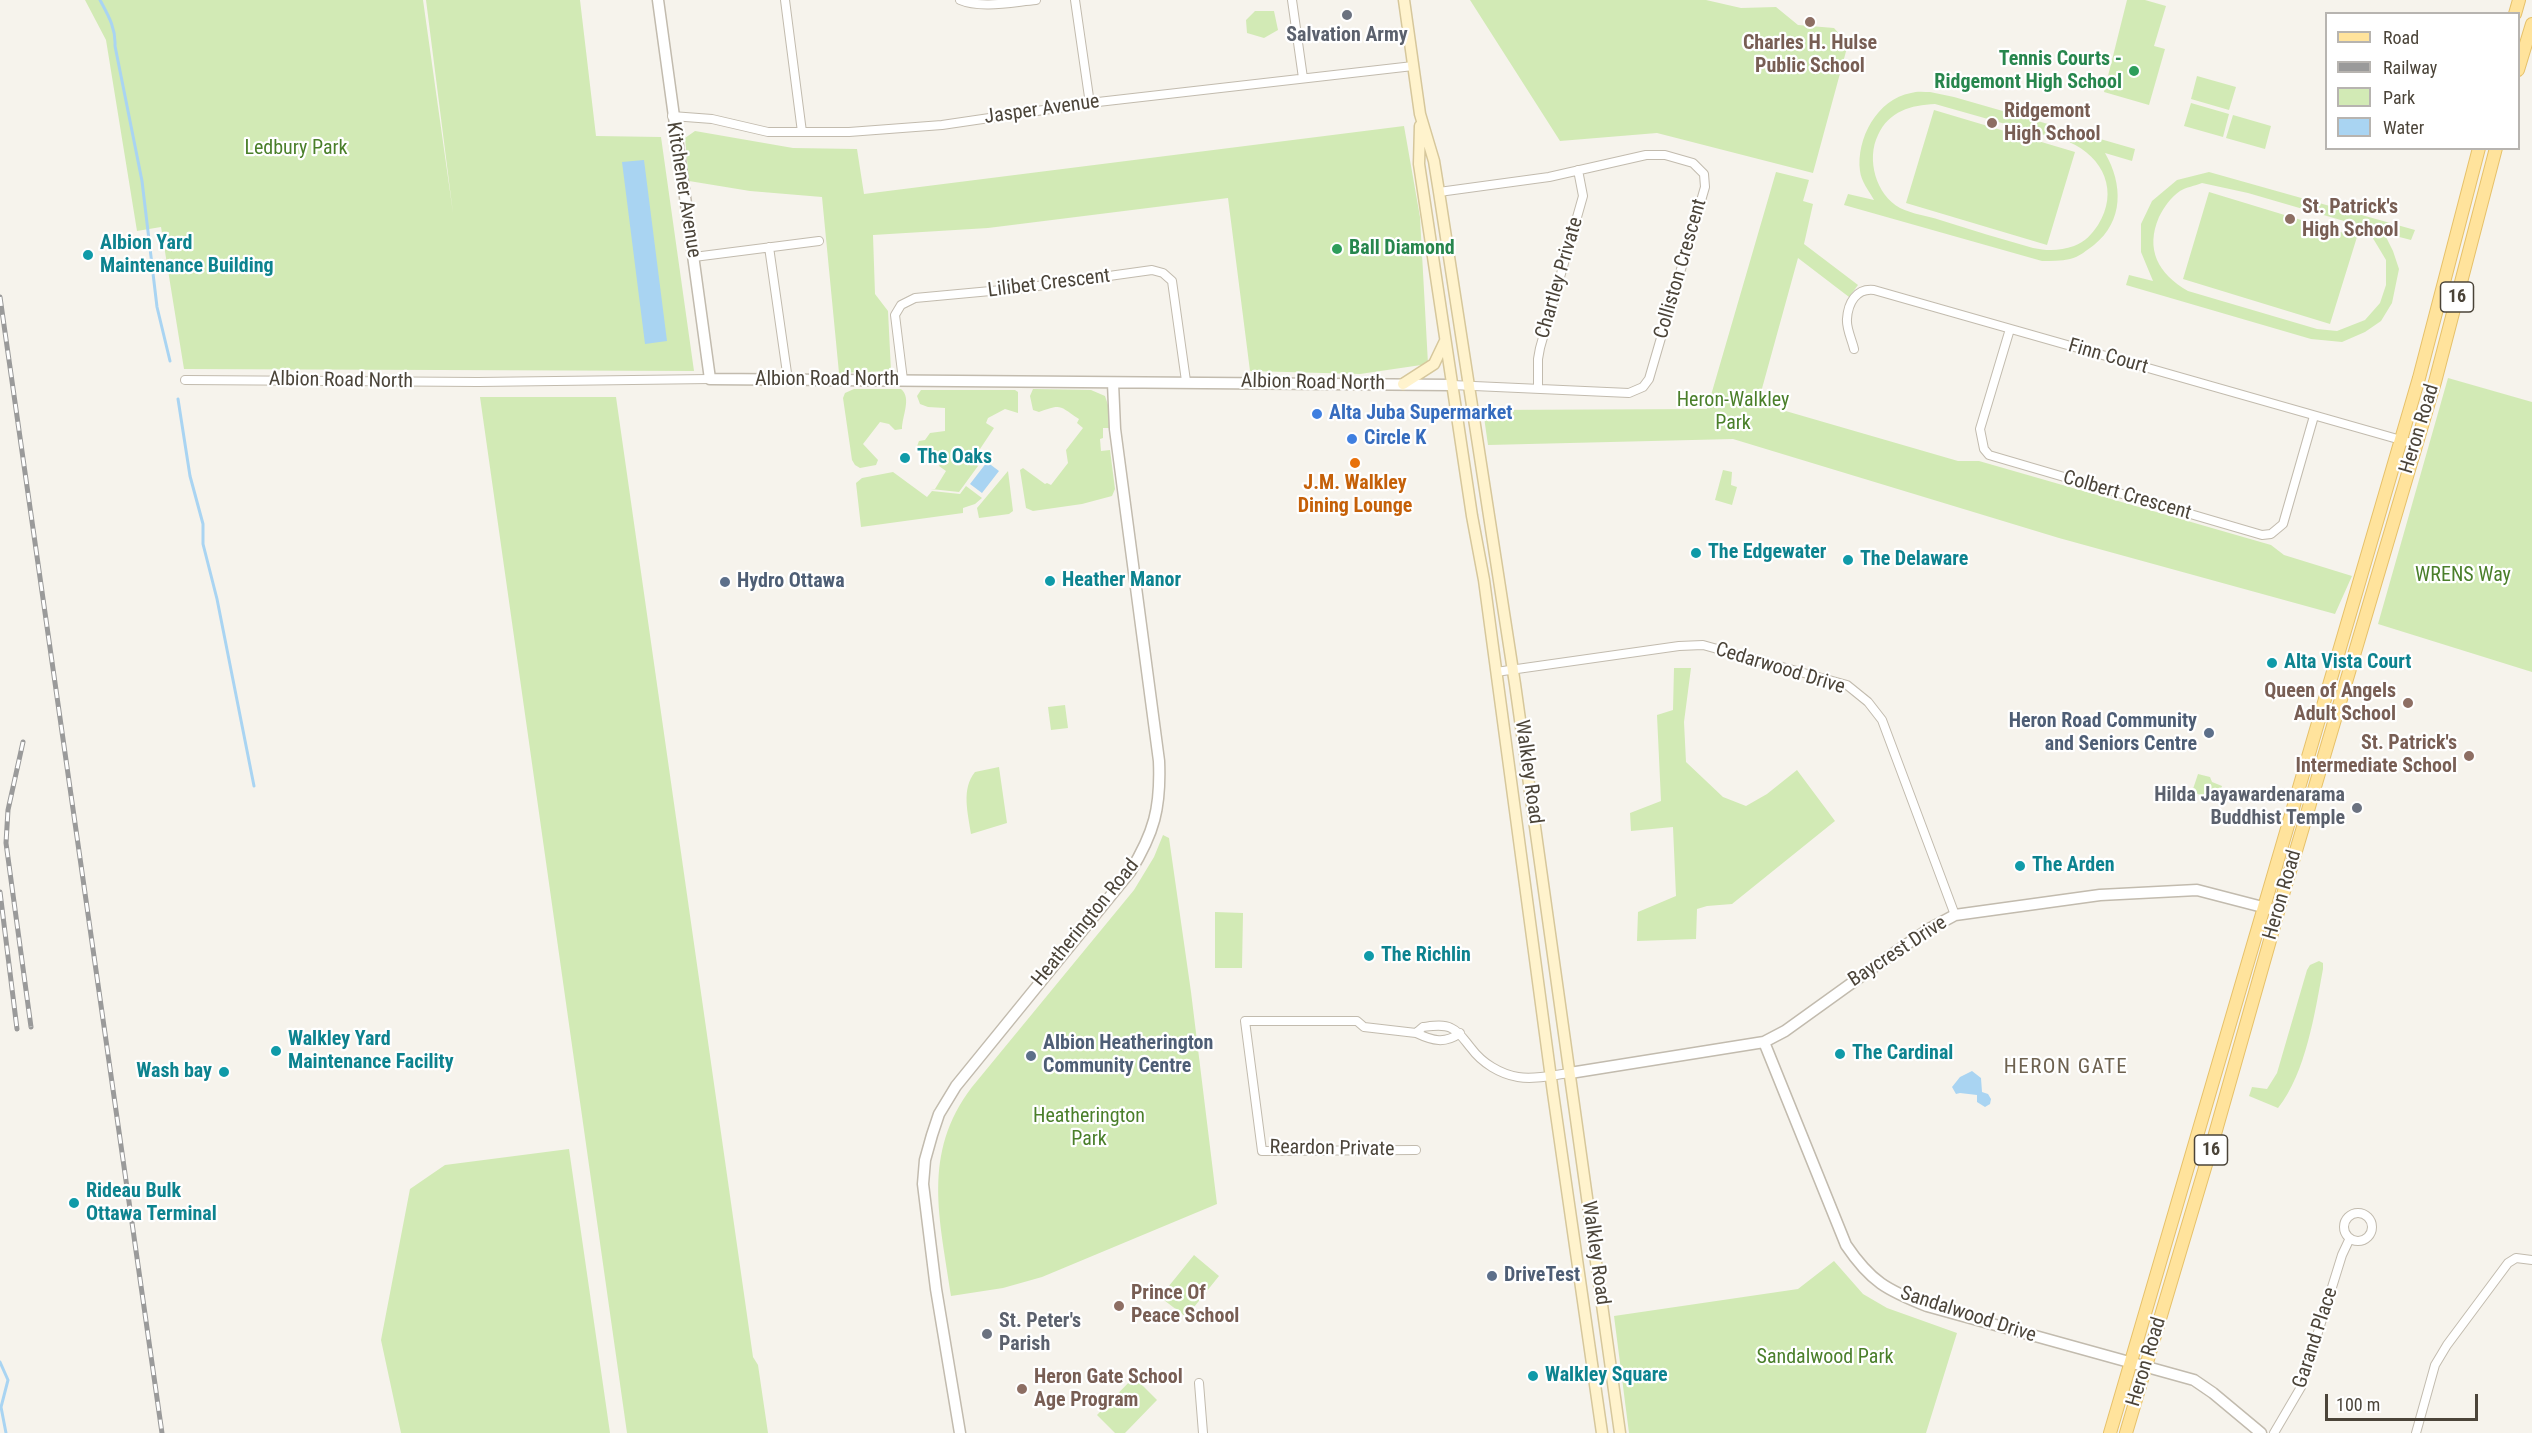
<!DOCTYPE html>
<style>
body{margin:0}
#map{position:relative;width:2532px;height:1433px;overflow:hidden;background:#f6f3ec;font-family:"Roboto Condensed",sans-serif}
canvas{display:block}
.legend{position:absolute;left:2325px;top:12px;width:195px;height:138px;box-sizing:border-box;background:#fff;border:2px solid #b7b4b0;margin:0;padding:8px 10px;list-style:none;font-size:18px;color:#4b4439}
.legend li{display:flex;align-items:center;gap:12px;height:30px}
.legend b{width:30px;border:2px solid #b7b4b0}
.scale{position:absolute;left:2325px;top:1394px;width:153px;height:27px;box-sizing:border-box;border:3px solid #4b4439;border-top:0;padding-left:8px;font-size:18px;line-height:21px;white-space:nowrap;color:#4b4439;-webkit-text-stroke:4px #fff;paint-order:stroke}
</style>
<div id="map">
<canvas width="2532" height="1433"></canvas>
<ul class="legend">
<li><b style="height:8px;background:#ffe39c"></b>Road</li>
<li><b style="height:8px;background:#9a9a9a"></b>Railway</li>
<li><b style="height:16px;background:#d2eab5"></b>Park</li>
<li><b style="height:16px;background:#a9d4f2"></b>Water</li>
</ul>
<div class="scale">100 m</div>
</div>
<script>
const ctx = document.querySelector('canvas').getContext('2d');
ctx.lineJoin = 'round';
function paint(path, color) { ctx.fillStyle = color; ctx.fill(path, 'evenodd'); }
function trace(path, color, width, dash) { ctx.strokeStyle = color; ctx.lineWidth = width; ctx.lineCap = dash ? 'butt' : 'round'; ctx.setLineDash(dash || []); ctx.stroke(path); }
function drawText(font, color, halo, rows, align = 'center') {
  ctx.font = font + ' "Roboto Condensed",sans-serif'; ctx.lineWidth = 4.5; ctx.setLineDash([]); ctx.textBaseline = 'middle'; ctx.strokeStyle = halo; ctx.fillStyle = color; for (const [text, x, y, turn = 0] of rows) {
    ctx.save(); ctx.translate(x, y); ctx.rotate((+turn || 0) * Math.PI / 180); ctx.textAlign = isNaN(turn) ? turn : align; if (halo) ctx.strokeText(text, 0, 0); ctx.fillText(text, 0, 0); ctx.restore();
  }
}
const green = new Path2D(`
 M85,0H423L453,213L426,0H580L596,136L661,137L694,371L184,369L161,227L137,231L106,40Z
 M1470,0H1706L1741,8L1776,7L1798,25L1834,28L1848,44L1813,173L1657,133L1560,141Z
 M2127,0H2145L2166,6L2154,46L2165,49L2149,105L2104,92Z
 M1255,11H1274L1278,30L1264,38L1247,33L1246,20Z
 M2197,76L2236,87L2229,110L2191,99Z
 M1930,92L1954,97L2135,149L2132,161L2105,153C2123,184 2124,221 2094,245C2087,250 2079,257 2070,259C2061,261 2051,261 2042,261L1844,205L1848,194L1874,200C1869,191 1861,181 1860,171C1856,139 1877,99 1911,93C1917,91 1924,92 1930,92ZM1935,104L2069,142C2104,157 2119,192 2098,225C2092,234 2085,242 2074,246C2060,251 2047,251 2033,248C2002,239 1971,230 1940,220C1928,216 1912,214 1900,208C1876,195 1866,159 1878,135C1889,111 1911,105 1935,104Z
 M2191,103L2229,114L2223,137L2184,126Z
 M1934,110L2075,152L2047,245L1906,203Z
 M2233,115L2271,126L2265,149L2226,138Z
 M1404,126L1420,217L1428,364L1360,374L1250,371L1228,198L988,228L873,235L875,294L888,311L891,371L839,373L822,197L750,191L689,181L685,138L695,131L793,148L857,149L864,194Z
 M1776,172L1809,180L1803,201L1813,204L1804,244L1858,285L1849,297L1798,258L1758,403L1958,461H1979L2271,545L2284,555L2352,576L2335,614L2059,538L1733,439L1488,445L1483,410L1707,409Z
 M2209,172L2415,230L2411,240L2384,233L2393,251L2399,269L2392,303L2381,321L2365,332L2342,342L2311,339L2126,285L2129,275L2153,281L2141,252V224L2152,201L2177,180ZM2202,183L2248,193L2351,223L2371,235L2386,260V285L2380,303L2365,320L2337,331L2317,329L2188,291C2158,274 2145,249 2159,217C2164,207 2171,197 2180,191C2186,187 2195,186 2202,183Z
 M2209,192L2357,237L2330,324L2183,279Z
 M2448,378L2532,402V672L2378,624Z
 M854,389H901C912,398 902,416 902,429L895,430L889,424L880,422L863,444L878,460L876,465L860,468L855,465L852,460L843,398L845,393Z
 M1033,389L1091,390L1105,396L1108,405L1109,428H1103V438L1100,439L1101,451L1110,450L1115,489L1112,496L1082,504L1033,511L1026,508L1020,470L1023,468L1045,484L1047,483L1051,485L1068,463L1066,450L1083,428L1077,423L1079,419C1058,405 1062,404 1039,412L1033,410L1030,396Z
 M921,390H1015L1018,392V413L1005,409L988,418L986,423L994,428L972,461L978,466L959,492L931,489H935L946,471L939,466L940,464L937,462L936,463L924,452L923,454L916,449L919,441L925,440L930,433L945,431V408L928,407L920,404L917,396Z
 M480,397H616L753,1357L758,1365L768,1433H627Z
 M1723,470L1732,472L1731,485L1737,487L1732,505L1715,500Z
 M1008,471L1013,511L1009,514L979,518L977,508Z
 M893,472L927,497L932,491L960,494L966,486L982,498L975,504L963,508V513L861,527L856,483L862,478Z
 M1674,668H1691L1684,722L1686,762L1723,797L1746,806L1767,794L1797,770L1835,821L1732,904L1707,906L1697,909L1696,939L1637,941L1638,912L1676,896L1673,827L1631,831L1630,813L1661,801L1657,715L1673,710Z
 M1065,705L1068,728L1051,730L1048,707Z
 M999,767L1007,823L971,834C968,813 961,789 975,772Z
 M2198,774L2210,777L2212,782L2222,786L2217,801L2192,792Z
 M1163,835L1169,838L1191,992L1217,1204L1042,1277L1003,1288L951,1296C940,1219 921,1154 972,1087L1134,890L1154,857Z
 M1215,912L1243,913L1242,968H1215Z
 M2319,961L2323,963V969C2315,1012 2306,1073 2278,1108L2249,1096L2252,1087L2267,1089L2277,1073L2307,970L2310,965Z
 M569,1149L610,1433H401L381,1340L410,1189L445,1165Z
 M1194,1255L1219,1276L1186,1317L1160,1297Z
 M1834,1261L1863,1294L1887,1308L1957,1333L1926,1433H1629L1614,1316L1798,1289Z
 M1134,1377L1157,1400L1125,1433H1115L1097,1415Z`);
const water = new Path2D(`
 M644,160L667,341L645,344L622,162Z
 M987,462L999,471L982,493L970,484Z
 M1972,1071L1981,1078L1982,1092L1988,1094L1991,1099L1990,1104L1985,1107L1977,1102V1095L1960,1093L1956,1094L1952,1087L1960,1077Z`);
const stream = new Path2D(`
 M100,0C108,15 116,28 115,46L142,181L157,307L170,361
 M178,399L190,476L203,524V544L217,599L254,786
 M0,1362L8,1380L1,1407L6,1433`);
const minor = new Path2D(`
 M785,0L802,132
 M960,0C981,9 1013,2 1036,0
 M1075,0L1090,104
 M1292,0L1303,78
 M672,116L712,119L768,132H849L942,125L1098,102L1413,66
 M1439,192L1549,177L1646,155H1665L1693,163L1704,174L1705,187L1649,379L1643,387L1629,393L1452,385
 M769,247L788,380
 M694,257L819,241
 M2010,329L1980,429L1984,449L1989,455L2262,535L2271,534L2283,524L2314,416
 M1854,349C1852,340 1846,328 1847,319C1848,303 1856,288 1874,290L2415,444
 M185,380L478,382L710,379
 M903,380L895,315L901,305L915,298L1023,288L1152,270L1163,273L1172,281L1186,381
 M1538,387V359L1540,348L1583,196L1578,170
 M1496,672L1679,646L1703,645L1847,685L1868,702L1882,720L1955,915
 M1460,1033C1445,1044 1433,1041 1416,1033L1423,1027C1432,1026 1443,1024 1451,1028C1460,1032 1465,1041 1471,1048C1482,1063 1500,1074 1518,1077C1535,1080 1553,1075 1570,1073
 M1416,1150L1262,1151L1245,1021H1357L1364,1027L1416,1033
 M2344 1227a14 14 0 1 1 28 0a14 14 0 1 1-28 0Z
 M1199,1383L1203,1433
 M2274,1433L2301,1387L2342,1255L2350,1238
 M2416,1433L2435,1365L2447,1345L2508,1263L2516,1258L2532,1260`);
const tertiary = new Path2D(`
 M658,0L710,379L1452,385
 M1764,1042L1846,1245C1871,1282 1887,1290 1927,1306L2194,1380L2213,1393L2261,1433
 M1570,1073L1764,1042L1785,1031L1881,962L1929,929L1955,915L2100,895L2197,890L2278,911
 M960,1433L936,1289L923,1184L925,1160L932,1135L939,1114L956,1086L1130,872C1154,833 1161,808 1159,761L1115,429L1113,383`);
const secondary = new Path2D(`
 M1404,0L1420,114L1434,161L1439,192L1515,684L1620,1433
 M1420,126L1419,164L1472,516L1484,580L1553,1093L1602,1433
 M1403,384L1434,364L1445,341`);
const primary = new Path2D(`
 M2515,14L2519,0
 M2518,70L2532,24
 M2110,1433L2419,378L2479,148
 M2126,1433L2213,1141L2282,898L2435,382L2496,148`);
const rail = new Path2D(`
 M0,297L162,1433
 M23,742L8,810L6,843L31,1027
 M0,892L17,1029`);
const markers = [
 [1347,15,6,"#6b7280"],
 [1810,22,6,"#8d6e63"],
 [2134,71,6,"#2e9e5b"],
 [1992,123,6,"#8d6e63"],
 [2290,219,6,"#8d6e63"],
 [1337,249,6,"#2e9e5b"],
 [88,255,6,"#0f9aa8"],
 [1317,414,6,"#3f7fe0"],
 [1352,439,6,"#3f7fe0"],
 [905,458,6,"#0f9aa8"],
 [1355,463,6,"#e8710a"],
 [1696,553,6,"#0f9aa8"],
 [1848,560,6,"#0f9aa8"],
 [1050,581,6,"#0f9aa8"],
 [725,582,6,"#5c6f8a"],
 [2272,663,6,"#0f9aa8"],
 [2408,703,6,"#8d6e63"],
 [2209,733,6,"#5c6f8a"],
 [2469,756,6,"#8d6e63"],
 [2357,808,6,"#6b7280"],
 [2020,866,6,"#0f9aa8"],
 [1369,956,6,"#0f9aa8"],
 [276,1051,6,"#0f9aa8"],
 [1840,1054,6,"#0f9aa8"],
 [1031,1056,6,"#5c6f8a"],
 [224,1072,6,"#0f9aa8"],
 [74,1203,6,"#0f9aa8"],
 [1492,1276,6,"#5c6f8a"],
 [1119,1306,6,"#8d6e63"],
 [987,1334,6,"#6b7280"],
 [1533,1376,6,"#0f9aa8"],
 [1022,1389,6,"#8d6e63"]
];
const shields = [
 [2457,297,33],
 [2211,1150,33]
];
const shieldNames = [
 ["16",2457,297],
 ["16",2211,1150]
];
const worshipNames = [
 ["Salvation Army",1347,36],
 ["Hilda Jayawardenarama",2345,796,"right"],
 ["Buddhist Temple",2345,819,"right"],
 ["St. Peter's",999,1322,"left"],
 ["Parish",999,1345,"left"]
];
const educationNames = [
 ["Charles H. Hulse",1810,44,"center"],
 ["Public School",1810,67,"center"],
 ["Ridgemont",2004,112],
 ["High School",2004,135],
 ["St. Patrick's",2302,208],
 ["High School",2302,231],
 ["Queen of Angels",2396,692,"right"],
 ["Adult School",2396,715,"right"],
 ["St. Patrick's",2457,744,"right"],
 ["Intermediate School",2457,767,"right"],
 ["Prince Of",1131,1294],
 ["Peace School",1131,1317],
 ["Heron Gate School",1034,1378],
 ["Age Program",1034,1401]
];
const leisureNames = [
 ["Tennis Courts -",2122,60],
 ["Ridgemont High School",2122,83],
 ["Ball Diamond",1349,249,"left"]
];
const streetNames = [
 ["Jasper Avenue",1042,110,-8],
 ["Kitchener Avenue",683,190,81],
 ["Colliston Crescent",1681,269,-74],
 ["Chartley Private",1560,278,-74],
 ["Lilibet Crescent",1049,284,-7],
 ["Finn Court",2108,357,16],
 ["Albion Road North",827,380],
 ["Albion Road North",341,381,1],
 ["Albion Road North",1313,383,1],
 ["Heron Road",2420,429,-73],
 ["Colbert Crescent",2127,496,16],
 ["Cedarwood Drive",1780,669,17],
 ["Walkley Road",1528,772,82],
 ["Heron Road",2283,895,-74],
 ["Heatherington Road",1086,923,-51],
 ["Baycrest Drive",1898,952,-33],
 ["Reardon Private",1332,1149,1],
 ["Walkley Road",1595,1253,82],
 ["Sandalwood Drive",1968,1315,18],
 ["Garand Place",2316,1338,-72],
 ["Heron Road",2147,1362,-73]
];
const parkNames = [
 ["Ledbury Park",296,149],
 ["Heron-Walkley",1733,401],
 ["Park",1733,424],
 ["WRENS Way",2463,576],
 ["Heatherington",1089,1117],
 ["Park",1089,1140],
 ["Sandalwood Park",1825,1358]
];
const cultureNames = [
 ["Albion Yard",100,244],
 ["Maintenance Building",100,267],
 ["The Oaks",917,458],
 ["The Edgewater",1708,553],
 ["The Delaware",1860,560],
 ["Heather Manor",1062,581],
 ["Alta Vista Court",2284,663],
 ["The Arden",2032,866],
 ["The Richlin",1381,956],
 ["Walkley Yard",288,1040],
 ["Maintenance Facility",288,1063],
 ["The Cardinal",1852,1054],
 ["Wash bay",212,1072,"right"],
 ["Rideau Bulk",86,1192],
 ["Ottawa Terminal",86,1215],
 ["Walkley Square",1545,1376]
];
const shopNames = [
 ["Alta Juba Supermarket",1329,414],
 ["Circle K",1364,439]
];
const foodNames = [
 ["J.M. Walkley",1355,484],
 ["Dining Lounge",1355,507]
];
const serviceNames = [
 ["Hydro Ottawa",737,582],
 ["Heron Road Community",2197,722,"right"],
 ["and Seniors Centre",2197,745,"right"],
 ["Albion Heatherington",1043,1044],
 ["Community Centre",1043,1067],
 ["DriveTest",1504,1276]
];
const neighbourhoodNames = [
 ["HERON GATE",2066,1068]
];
paint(green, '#d2eab5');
paint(water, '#a9d4f2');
trace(stream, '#a9d4f2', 3);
trace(minor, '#c2bbae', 10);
trace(tertiary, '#c2bbae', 13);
trace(secondary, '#d6c79b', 13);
trace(primary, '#e6c16a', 14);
trace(minor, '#fff', 8);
trace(tertiary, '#fff', 10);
trace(secondary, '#fff3cd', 10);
trace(primary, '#ffe39c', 12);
trace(rail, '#9a9a9a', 5);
trace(rail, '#fff', 3, [9]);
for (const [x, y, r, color] of markers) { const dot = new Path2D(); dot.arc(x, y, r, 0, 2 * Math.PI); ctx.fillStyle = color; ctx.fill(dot); trace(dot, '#fff', 2); }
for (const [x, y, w] of shields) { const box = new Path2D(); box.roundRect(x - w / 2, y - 15, w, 30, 4.5); ctx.fillStyle = '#fff'; ctx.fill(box); trace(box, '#4b4439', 1.5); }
drawText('bold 18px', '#4b4439', null, shieldNames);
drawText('bold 20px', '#5b616d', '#fff', worshipNames);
drawText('bold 20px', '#785e54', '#fff', educationNames, 'left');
drawText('bold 20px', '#27864d', '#fff', leisureNames, 'right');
drawText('20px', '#4b4439', '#fff', streetNames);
drawText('20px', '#4a7f2a', '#fff', parkNames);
drawText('bold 20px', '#0d838f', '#fff', cultureNames, 'left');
drawText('bold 20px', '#366cbe', '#fff', shopNames, 'left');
drawText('bold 20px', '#c56008', '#fff', foodNames);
drawText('bold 20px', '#4e5e75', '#fff', serviceNames, 'left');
ctx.letterSpacing = '1.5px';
drawText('21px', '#6e6250', '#fff', neighbourhoodNames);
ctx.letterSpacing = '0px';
</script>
